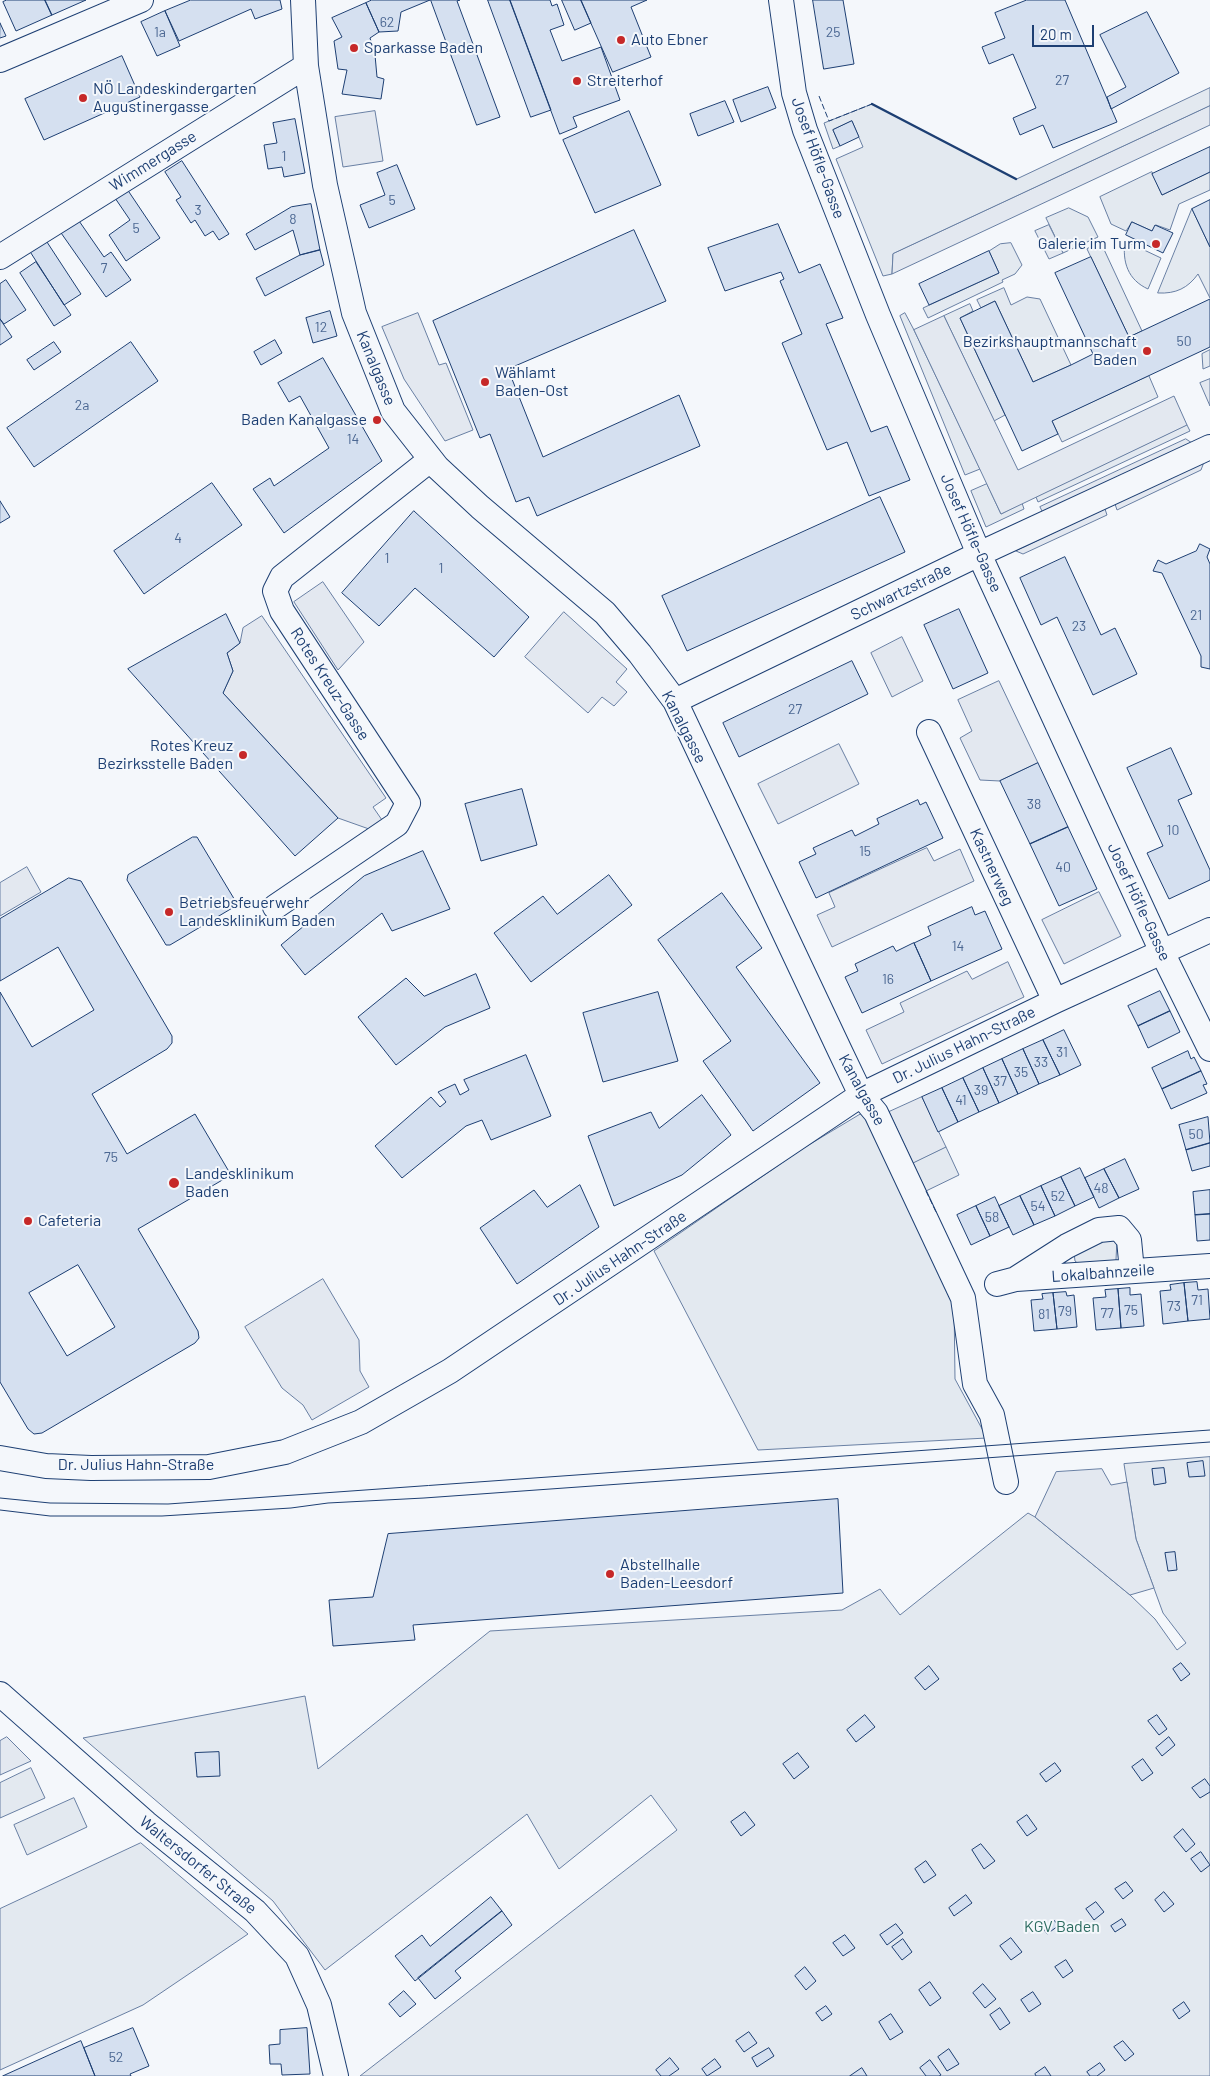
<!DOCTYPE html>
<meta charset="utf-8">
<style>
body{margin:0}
#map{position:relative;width:1210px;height:2076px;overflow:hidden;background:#f4f7fb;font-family:Barlow,sans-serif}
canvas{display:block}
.scale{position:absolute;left:1032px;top:25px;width:62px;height:22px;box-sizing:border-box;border:2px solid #1d3f73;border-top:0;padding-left:6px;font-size:15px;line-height:18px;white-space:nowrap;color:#1d3f73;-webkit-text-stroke:4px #f4f7fb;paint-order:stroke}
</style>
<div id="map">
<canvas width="1210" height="2076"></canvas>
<div class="scale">20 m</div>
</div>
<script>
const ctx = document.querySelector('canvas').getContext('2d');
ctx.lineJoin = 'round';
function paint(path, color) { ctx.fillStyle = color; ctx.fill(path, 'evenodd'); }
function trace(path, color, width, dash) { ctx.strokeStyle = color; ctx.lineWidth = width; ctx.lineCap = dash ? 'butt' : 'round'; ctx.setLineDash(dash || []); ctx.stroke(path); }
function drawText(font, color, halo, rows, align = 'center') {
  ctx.font = font + ' Barlow,sans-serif'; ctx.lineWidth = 4; ctx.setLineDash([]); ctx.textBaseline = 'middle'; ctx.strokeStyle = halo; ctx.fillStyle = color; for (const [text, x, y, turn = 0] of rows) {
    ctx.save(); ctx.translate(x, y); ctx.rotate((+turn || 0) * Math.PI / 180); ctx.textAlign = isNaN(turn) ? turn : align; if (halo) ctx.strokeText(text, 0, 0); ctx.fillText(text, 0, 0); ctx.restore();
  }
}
const green = new Path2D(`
 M1210,88V106L893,254L892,274L883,276L836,159L863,147L852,121L833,130L840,146L833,149L824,123L872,104L1016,179Z
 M1152,172L1162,195L1210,172V190L1179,204L1170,230L1156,225L1152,231L1132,222L1126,231L1111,224L1100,197Z
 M1069,208L1088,217L1098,237L1063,253L1046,218Z
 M1192,209L1210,247V298L1198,274C1188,288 1176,294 1158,293Z
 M1125,241L1161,258L1148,289C1128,280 1122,262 1125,241Z
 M1011,243L1022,265L1015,274L1002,280L1003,282L928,318L923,308L999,273L989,251L1000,244Z
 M1101,243L1142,331L1129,337L1087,249Z
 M1004,288L1011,305L1027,297L1040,299L1071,365L1033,382L995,301L981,308L977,300Z
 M970,304L973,311L960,318L1005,415L994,421L944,316Z
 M905,313L914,330L980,469L965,475L900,316Z
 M1210,350V366L1203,369L1202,354Z
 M1149,376L1158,397L1062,442L1052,421Z
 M1187,425L1190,431L1038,502L1036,497Z
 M987,484L1001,514L1022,503L1024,509L986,527L971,491Z
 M866,1111L954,1301L955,1379L987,1438L758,1450L654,1251L802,1149Z
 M946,1147L959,1175L926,1191L913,1163Z
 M1117,1239L1116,1260L1113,1263L1080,1265L1075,1261L1074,1253L1087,1240Z
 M1210,1457V2076H360L677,1830L651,1795L559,1869L527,1814L325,1970L273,1901L83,1738L305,1696L318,1769L490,1631L842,1610L880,1589L900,1615L1028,1513L1035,1517L1130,1595L1155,1619L1177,1650L1186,1643L1163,1613L1136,1539L1124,1464Z
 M31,1768L45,1798L0,1818V1783Z
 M74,1798L87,1827L27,1855L14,1825Z
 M141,1843L248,1934L143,2005L0,2070V1909Z`);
const parking = new Path2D(`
 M1210,106V125L892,274L893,254Z
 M375,111L383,161L343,167L335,117Z
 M1049,225L1063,253L1049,259L1035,231Z
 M418,313L439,365L446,363L473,430L445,441L404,379L382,327Z
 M944,316L1018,470L1174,396L1187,425L1001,514L914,330Z
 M1210,379V406L1200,383Z
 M1186,439L1192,443L1043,513L1040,507Z
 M1204,462L1201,470L1117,510L1115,504Z
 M1105,509L1107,515L1023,554L1016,551Z
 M323,582L364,642L338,670L294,602Z
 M564,612L627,669L616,682L627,692L614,706L602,697L588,713L525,657Z
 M262,616L386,798L373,807L382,820L369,829L338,818L223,693L233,671L227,653L240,643L243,628Z
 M902,637L923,681L892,697L871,653Z
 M999,681L1038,763L1000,781L980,780L960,738L972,731L958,700Z
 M839,744L859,784L778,824L758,784Z
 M927,848L934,861L960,849L974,881L832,947L817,915L835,907L829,893Z
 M27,867L41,892L0,916V883Z
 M1099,892L1121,936L1064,964L1042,920Z
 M1008,962L1024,997L882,1064L866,1030L904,1012L900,1003L967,971L972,979Z
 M922,1097L946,1147L913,1163L889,1112Z
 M323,1279L359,1340L360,1371L369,1387L312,1420L303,1405L282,1388L245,1327Z
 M1102,1469L1111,1485L1127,1482L1136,1539L1154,1588L1130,1595L1035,1517L1056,1472Z
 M7,1737L31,1761L0,1775V1741Z`);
const building = new Path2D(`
 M7,0H45L52,15L16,31L3,2Z
 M45,0H86L52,15Z
 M191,0H280L282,9L255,19L251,9L179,41L165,11Z
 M372,0H430L401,12L398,31L379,32L366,3Z
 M431,0H460L457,1L500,117L477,125Z
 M488,0H510L551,110L531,117Z
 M510,0H550L552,6L557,4L564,25L550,30L562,61L601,47L620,100L573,117L577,127L560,134Z
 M562,0H581L591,23L575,30Z
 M581,0H647L631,7L651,57L613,72Z
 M813,0H843L854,64L824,69Z
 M1027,0H1065L1117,122L1053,148L1043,125L1020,135L1013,118L1036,108L1013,54L989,64L982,47L1005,38L995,13Z
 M366,3L379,32L370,38L375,55L377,77L384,79L381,99L342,94L347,70L338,69L334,41L342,37L332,18Z
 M165,11L180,46L157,56L141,22Z
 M1147,12L1179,73L1111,109L1107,97L1126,87L1100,35Z
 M0,23L6,36L0,38Z
 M122,56L140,97L44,140L25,99Z
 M768,87L776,108L741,122L733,100Z
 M725,101L734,122L698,136L690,114Z
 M629,111L661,185L595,213L563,140Z
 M295,119L305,173L284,177L282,167L268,169L264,145L277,143L273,123Z
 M852,121L859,137L840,146L833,130Z
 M1210,147V172L1162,195L1152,174Z
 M182,161L229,234L219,240L213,231L205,236L195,220L191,223L176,200L181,197L165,172Z
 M397,165L415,209L369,228L360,205L385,195L377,173Z
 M127,189L160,238L126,261L109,235L130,220L115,198Z
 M1210,200V247L1192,209Z
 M311,204L320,250L300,255L293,230L255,250L246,234L291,207Z
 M77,218L104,257L111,252L131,280L106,297L59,230Z
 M1132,222L1152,231L1155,225L1173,233L1163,253L1126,235Z
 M778,224L799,273L820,264L843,318L826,324L871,432L887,426L910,480L869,496L847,442L827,450L782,343L802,334L780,281L784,279L781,272L725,291L708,248Z
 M634,230L666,301L508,369L543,457L679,395L700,446L537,516L529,497L516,502L490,434L480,438L433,321Z
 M45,239L81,294L64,305L29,250Z
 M320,250L324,265L265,296L256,278L300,255Z
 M989,251L999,273L929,305L919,284Z
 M1091,257L1129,337L1210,299V347L1052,421L1058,434L1022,451L960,318L995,301L1033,382L1071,365L1093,354L1055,273Z
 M36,262L71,315L54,326L20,273Z
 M6,280L26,310L4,324L0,319V284Z
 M330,311L337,336L313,343L306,318Z
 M0,319L12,337L0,345Z
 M275,340L282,353L261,365L254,352Z
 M54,342L61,352L34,370L27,360Z
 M131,342L158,381L34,467L7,428Z
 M323,358L382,461L284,533L253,489L270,478L274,486L329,448L300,396L289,402L278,383Z
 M212,483L242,525L144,594L114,551Z
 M880,497L905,552L687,651L662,596Z
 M0,501L10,517L0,523Z
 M414,511L529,617L494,657L415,588L379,626L342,593Z
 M1200,544L1210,549L1207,557L1210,564V669L1201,667V656L1162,573L1153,571L1158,560L1166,564L1196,551Z
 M1065,557L1101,635L1115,628L1137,674L1093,695L1057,617L1041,625L1020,578Z
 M959,609L988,673L953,689L924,625Z
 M226,614L240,643L227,653L233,671L223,693L338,818L295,856L128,669Z
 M852,661L868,694L739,757L723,723Z
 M1171,748L1192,794L1178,800L1210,870V880L1169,899L1147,853L1163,846L1127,768Z
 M1038,763L1068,827L1030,844L1000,781Z
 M522,789L537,845L481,861L465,804Z
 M918,800L920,805L926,802L943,838L816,898L799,862L816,854L813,848L852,830L855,836L879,824L877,819Z
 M1068,827L1097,889L1059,906L1030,844Z
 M193,837H197L236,902L234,907L170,945H166L127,880L128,875Z
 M423,851L450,909L392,931L382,913L305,975L281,945L364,876Z
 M609,875L632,905L531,982L494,933L543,896L557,914Z
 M69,878L81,881L172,1036V1043L167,1049L92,1094L127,1154L195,1114L231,1175L138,1229L198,1331L199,1338L195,1343L42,1433L34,1434L28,1429L0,1382V992L32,1047L94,1010L58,947L0,981V919ZM78,1265L115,1327L67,1356L29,1293Z
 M722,893L762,948L736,967L820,1083L753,1131L703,1061L731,1041L658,940Z
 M972,907L975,915L985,911L1002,949L931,981L914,943L931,935L928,927Z
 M914,943L931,981L862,1013L845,977L858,971L855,964L893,946L896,951Z
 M476,974L490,1008L445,1027L396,1065L358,1017L406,978L424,996Z
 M1160,991L1170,1011L1138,1026L1128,1006Z
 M658,992L678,1061L603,1082L583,1013Z
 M1170,1011L1180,1032L1148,1048L1138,1026Z
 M1064,1030L1081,1065L1060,1075L1043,1040Z
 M1043,1040L1060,1075L1039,1084L1023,1049Z
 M1023,1049L1039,1084L1018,1094L1002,1059Z
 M1188,1051L1191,1059L1194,1057L1201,1071L1162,1089L1152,1068Z
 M526,1055L551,1116L491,1140L482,1120L466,1126L402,1178L375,1146L431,1097L440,1107L446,1102L438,1092L455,1084L460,1095L469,1090L464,1080Z
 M1002,1059L1018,1094L999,1103L983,1068Z
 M983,1068L999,1103L979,1112L963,1078Z
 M1201,1071L1207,1084L1203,1085L1207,1093L1171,1109L1162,1089Z
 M963,1078L979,1112L958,1122L942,1088Z
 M942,1088L958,1122L938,1132L922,1097Z
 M702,1095L731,1135L682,1175L614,1206L588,1136L651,1112L659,1128Z
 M1208,1117L1210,1143L1186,1150L1179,1125Z
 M1210,1143V1166L1192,1171L1186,1150Z
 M1125,1159L1139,1189L1119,1198L1104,1169Z
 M1080,1168L1094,1197L1075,1206L1061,1177Z
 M1104,1169L1119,1198L1099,1208L1085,1178Z
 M1061,1177L1075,1206L1055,1216L1041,1186Z
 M580,1185L599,1227L517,1284L480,1228L534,1190L547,1207Z
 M1041,1186L1055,1216L1034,1225L1020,1196Z
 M1210,1190V1214L1195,1215L1193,1192Z
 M1020,1196L1034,1225L1013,1235L999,1206Z
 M995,1197L1009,1227L990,1236L976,1206Z
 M976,1206L990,1236L971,1245L957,1215Z
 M1210,1214V1240L1197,1241L1195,1215Z
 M1197,1282L1198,1290L1208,1289L1210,1319L1188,1321L1184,1283Z
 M1184,1283L1188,1321L1163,1324L1160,1291L1171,1290L1170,1285Z
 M1130,1288V1295L1141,1294L1144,1326L1121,1328L1118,1289Z
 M1118,1289L1121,1328L1096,1330L1093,1298L1106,1297L1105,1290Z
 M1066,1292L1067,1296L1074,1295L1077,1327L1057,1329L1053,1293Z
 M1053,1293L1057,1329L1034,1331L1031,1300L1043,1299L1042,1294Z
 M1203,1461L1205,1476L1189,1477L1187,1463Z
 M1164,1468L1166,1483L1154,1485L1152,1469Z
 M838,1499L843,1593L413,1625L415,1640L333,1646L329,1600L373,1597L388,1534Z
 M1175,1552L1177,1570L1168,1571L1165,1553Z
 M1181,1663L1190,1674L1181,1681L1173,1669Z
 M929,1666L939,1679L925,1690L915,1678Z
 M865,1715L875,1727L856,1742L847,1730Z
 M1157,1715L1167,1729L1159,1735L1148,1721Z
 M1169,1737L1175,1745L1162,1756L1156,1748Z
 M219,1752L220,1776L197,1777L195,1753Z
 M798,1753L809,1767L794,1779L783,1764Z
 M1143,1759L1153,1773L1142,1781L1132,1767Z
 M1055,1763L1061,1771L1046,1782L1040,1774Z
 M1205,1779L1210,1786V1792L1200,1798L1192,1788Z
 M745,1812L755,1825L741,1836L731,1822Z
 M1027,1815L1037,1829L1027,1836L1017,1822Z
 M1183,1829L1195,1844L1186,1852L1174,1837Z
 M981,1844L995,1861L984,1869L972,1850Z
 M1201,1852L1210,1865L1201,1872L1191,1859Z
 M926,1861L936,1875L924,1883L915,1869Z
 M1126,1882L1133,1891L1123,1899L1115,1889Z
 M1164,1892L1174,1904L1164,1912L1155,1900Z
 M966,1895L972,1903L954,1916L949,1908Z
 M491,1897L502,1911L415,1981L395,1956L422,1935L430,1946Z
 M1096,1902L1104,1912L1094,1920L1086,1909Z
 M502,1911L512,1925L455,1971L461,1978L435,1999L418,1978Z
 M1122,1919L1126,1925L1115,1932L1111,1926Z
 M1055,1921L1058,1926L1047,1934L1043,1928Z
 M896,1924L903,1933L887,1945L880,1935Z
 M845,1935L855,1948L843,1956L833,1943Z
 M1011,1938L1022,1952L1011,1960L1000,1946Z
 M903,1939L912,1952L902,1960L892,1947Z
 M1066,1960L1073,1971L1063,1978L1055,1967Z
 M805,1967L816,1981L806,1990L795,1976Z
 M930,1982L941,1998L930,2006L919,1990Z
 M983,1984L996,1999L985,2008L973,1993Z
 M404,1991L416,2004L400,2017L389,2004Z
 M1033,1992L1041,2004L1029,2012L1021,2000Z
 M1184,2002L1190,2011L1179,2019L1173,2010Z
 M826,2006L832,2014L822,2021L816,2013Z
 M1000,2008L1010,2023L1000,2030L990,2015Z
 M891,2014L903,2032L890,2040L879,2022Z
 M133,2028L149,2066L130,2074L131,2076H95L84,2048Z
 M307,2028L310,2074L282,2075L281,2064H270L269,2045L280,2044V2030Z
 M749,2032L757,2043L744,2052L736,2041Z
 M81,2041L95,2076H3Z
 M1123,2041L1134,2054L1125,2061L1114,2047Z
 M769,2048L774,2056L757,2067L752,2058Z
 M949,2049L959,2064L947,2071L938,2057Z
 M670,2058L679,2069L669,2076H661L656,2070Z
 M715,2059L721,2067L707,2076L702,2069Z
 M930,2060L941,2075L939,2076H926L920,2068Z
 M1100,2063L1105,2070L1097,2076H1090L1087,2072Z
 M1045,2067L1051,2076H1036L1035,2074Z
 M862,2068L867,2076H850Z`);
const minor = new Path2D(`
 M303,0L306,66L325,185L354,313L393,411L437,467L480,507L605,613L640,654L675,701L840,1051L861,1095L876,1113L963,1298L975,1384L992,1415L1006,1482
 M781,0L794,93L805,130L878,315L979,554L1162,952L1210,1049
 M0,60L141,0
 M0,257L306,66
 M675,701L979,554L1210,447
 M929,732L1055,1001
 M275,907L397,824L408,803L282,611L275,591L282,577L430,460
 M1017,1278L1067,1246L1099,1230L1119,1228L1129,1240L1132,1271
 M997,1284L1016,1279L1210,1266
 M0,1458L46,1466L91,1468L209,1467L285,1452L361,1422L450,1371L861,1095L1055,1001L1210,930
 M0,1694L146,1823L255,1911L297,1956L319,2005L336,2076`);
const tram = new Path2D(`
 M0,1498L50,1503L168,1504L1210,1430
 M0,1510L50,1516H162L291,1508L328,1503L424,1498L1210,1442`);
const fence = new Path2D(`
 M819,96L829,121L872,104
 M926,1191L937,1214`);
const wall = new Path2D(`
 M872,104L1016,179`);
const markers = [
 [621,40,5,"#c62828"],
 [354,48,5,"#c62828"],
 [577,81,5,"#c62828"],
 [83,98,5,"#c62828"],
 [1156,244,5,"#c62828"],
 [1147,351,5,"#c62828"],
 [485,382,5,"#c62828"],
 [377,420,5,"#c62828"],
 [243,755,5,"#c62828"],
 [169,912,5,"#c62828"],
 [174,1183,6,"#c62828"],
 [28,1221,5,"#c62828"],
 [610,1574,5,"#c62828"]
];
const numberNames = [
 ["62",387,22],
 ["1a",160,32],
 ["25",833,32],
 ["27",1062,80],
 ["1",284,156],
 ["5",392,200],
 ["3",198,210],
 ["8",293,219],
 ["5",136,228],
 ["7",104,268],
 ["12",321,327],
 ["50",1184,341],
 ["2a",82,405],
 ["14",353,439],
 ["4",178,538],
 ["1",387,558],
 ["1",441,568],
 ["21",1196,615],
 ["23",1079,626],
 ["27",795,709],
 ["38",1034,804],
 ["10",1173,830],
 ["15",865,851],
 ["40",1063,867],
 ["14",958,946],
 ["16",888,979],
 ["31",1062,1052],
 ["33",1041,1062],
 ["35",1021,1072],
 ["37",1000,1081],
 ["39",981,1090],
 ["41",961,1100],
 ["50",1196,1134],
 ["75",111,1157],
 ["48",1101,1188],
 ["52",1058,1196],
 ["54",1038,1206],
 ["58",992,1217],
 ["71",1197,1300],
 ["73",1174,1306],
 ["75",1131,1310],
 ["79",1065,1311],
 ["77",1107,1313],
 ["81",1044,1314],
 ["52",116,2057]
];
const poiNames = [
 ["Auto Ebner",631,40],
 ["Sparkasse Baden",364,48],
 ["Streiterhof",587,81],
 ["NÖ Landeskindergarten",93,89],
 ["Augustinergasse",93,107],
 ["Galerie im Turm",1146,244,"right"],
 ["Bezirkshauptmannschaft",1137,342,"right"],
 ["Baden",1137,360,"right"],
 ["Wählamt",495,373],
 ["Baden-Ost",495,391],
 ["Baden Kanalgasse",367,420,"right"],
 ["Rotes Kreuz",233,746,"right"],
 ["Bezirksstelle Baden",233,764,"right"],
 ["Betriebsfeuerwehr",179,903],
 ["Landesklinikum Baden",179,921],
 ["Landesklinikum",185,1174],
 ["Baden",185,1192],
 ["Cafeteria",38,1221],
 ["Abstellhalle",620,1565],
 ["Baden-Leesdorf",620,1583]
];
const streetNames = [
 ["Josef Höfle-Gasse",818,158,70],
 ["Wimmergasse",153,161,-32],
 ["Kanalgasse",376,368,68],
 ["Josef Höfle-Gasse",971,533,66],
 ["Schwartzstraße",901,592,-26],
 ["Rotes Kreuz-Gasse",330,684,57],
 ["Kanalgasse",684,727,63],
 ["Kastnerweg",992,867,65],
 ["Josef Höfle-Gasse",1139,902,65],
 ["Dr. Julius Hahn-Straße",964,1045,-26],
 ["Kanalgasse",862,1090,61],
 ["Dr. Julius Hahn-Straße",620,1258,-34],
 ["Lokalbahnzeile",1103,1273,-4],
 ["Dr. Julius Hahn-Straße",136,1465],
 ["Waltersdorfer Straße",198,1865,39]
];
const parkNames = [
 ["KGV Baden",1062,1927]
];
paint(green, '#e3e9f0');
trace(green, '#687fa3', 1);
paint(parking, '#e3e8f0');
trace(parking, '#687fa3', 1);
paint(building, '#d5e0f0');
trace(building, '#1d3f73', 1);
trace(minor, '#1d3f73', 26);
trace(minor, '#f4f7fb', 24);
trace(tram, '#1d3f73', 1);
trace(fence, '#1d3f73', 1, [6, 2.5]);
trace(wall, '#1d3f73', 2.5);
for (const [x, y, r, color] of markers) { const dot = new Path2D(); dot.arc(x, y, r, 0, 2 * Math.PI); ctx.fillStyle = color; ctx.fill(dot); trace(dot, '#f4f7fb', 2); }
drawText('14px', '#4b6792', null, numberNames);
drawText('16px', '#1d3f73', '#f4f7fb', poiNames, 'left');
drawText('16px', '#1d3f73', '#f4f7fb', streetNames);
drawText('16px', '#2c6c60', '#f4f7fb', parkNames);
</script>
